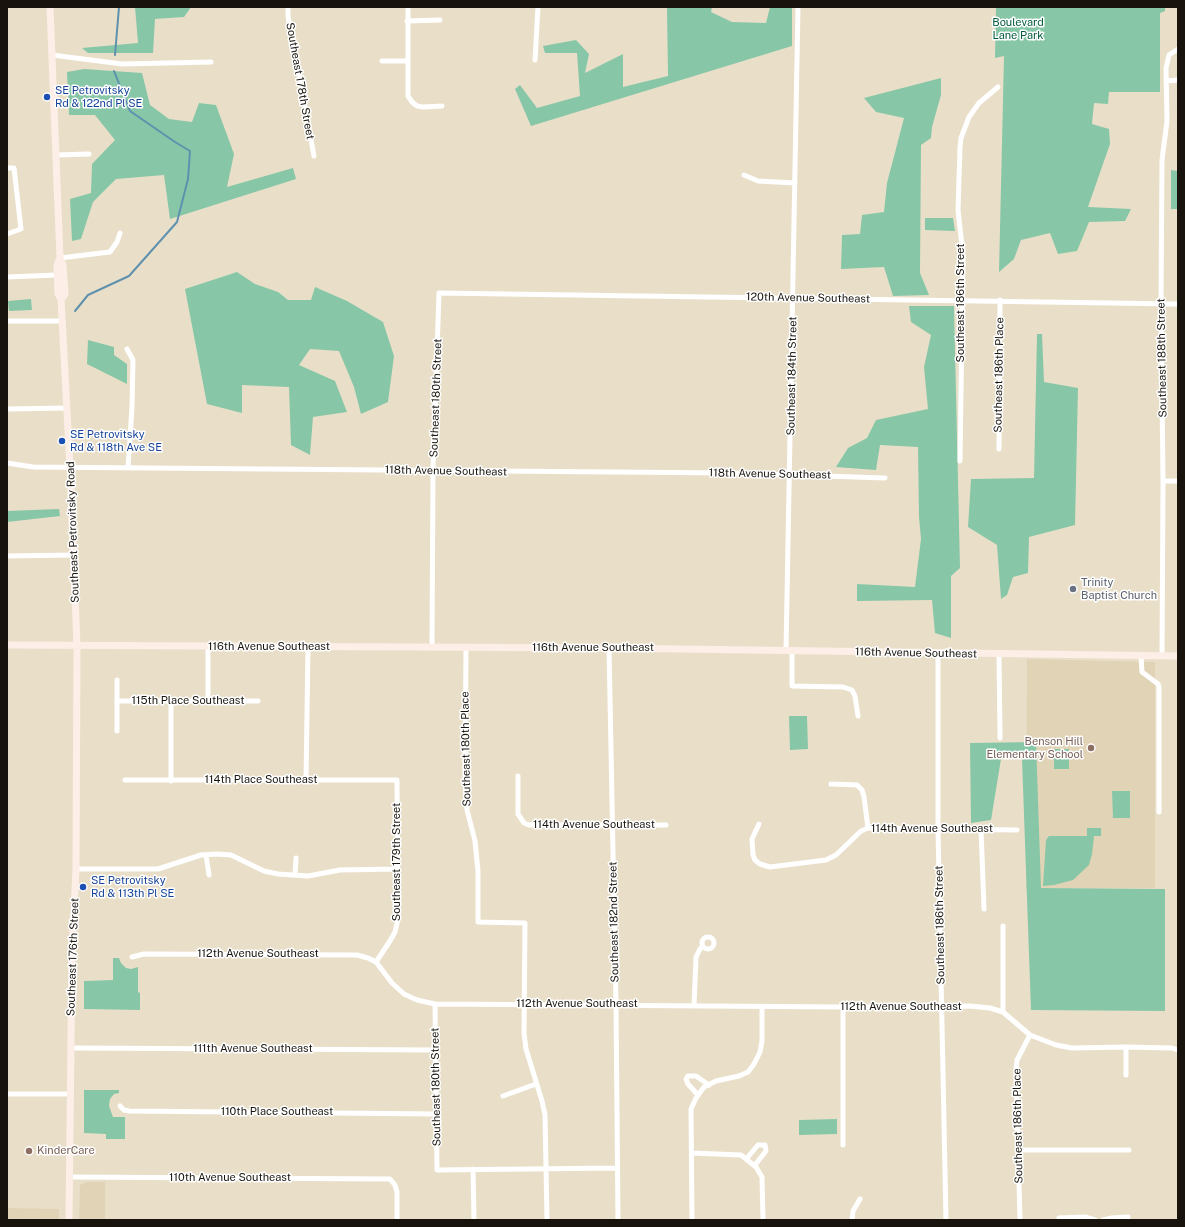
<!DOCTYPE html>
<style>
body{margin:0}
#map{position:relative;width:1185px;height:1227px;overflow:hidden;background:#e9dfc9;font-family:"Public Sans",sans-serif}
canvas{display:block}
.frame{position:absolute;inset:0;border:8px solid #18140d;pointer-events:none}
</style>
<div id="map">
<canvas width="1185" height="1227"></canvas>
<div class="frame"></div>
</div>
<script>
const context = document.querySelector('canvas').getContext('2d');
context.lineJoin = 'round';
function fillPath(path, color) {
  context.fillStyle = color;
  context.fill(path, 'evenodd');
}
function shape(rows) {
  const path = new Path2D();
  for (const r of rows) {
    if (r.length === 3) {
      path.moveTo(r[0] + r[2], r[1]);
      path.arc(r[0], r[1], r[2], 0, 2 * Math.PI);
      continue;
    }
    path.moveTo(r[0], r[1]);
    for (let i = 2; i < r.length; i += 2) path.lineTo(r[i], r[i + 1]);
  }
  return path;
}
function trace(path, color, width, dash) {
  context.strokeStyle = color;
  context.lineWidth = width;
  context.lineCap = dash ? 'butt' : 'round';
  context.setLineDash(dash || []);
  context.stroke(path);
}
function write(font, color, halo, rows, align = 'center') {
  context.font = font + ' "Public Sans",sans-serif';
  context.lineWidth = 3;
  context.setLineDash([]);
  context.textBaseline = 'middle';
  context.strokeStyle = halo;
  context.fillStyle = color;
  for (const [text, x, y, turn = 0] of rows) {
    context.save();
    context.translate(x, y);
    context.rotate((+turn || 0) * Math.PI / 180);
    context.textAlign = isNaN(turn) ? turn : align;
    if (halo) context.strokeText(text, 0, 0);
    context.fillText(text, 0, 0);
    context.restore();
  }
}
fillPath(shape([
 [1027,659,1155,662,1155,888,1026,888],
 [87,1182,105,1182,105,1220,79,1220,80,1185],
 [7,1208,59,1209,59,1220,7,1220]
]), '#e0d3b6');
fillPath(shape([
 [135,7,191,7,184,17,155,19,153,53,88,53,82,48,138,43],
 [667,7,712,7,711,12,732,22,766,23,770,7,792,7,792,46,531,126,515,89,520,85,537,108,580,96,577,53,545,53,543,46,576,40,589,54,585,73,623,54,623,87,668,76],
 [996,7,1165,7,1165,11,1160,13,1160,92,1109,92,1108,104,1094,103,1092,124,1109,129,1110,144,1088,207,1131,209,1125,221,1089,222,1077,251,1058,254,1050,233,1021,240,1014,259,999,272,1004,56,995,58],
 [84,69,142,73,150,105,169,119,192,122,199,103,216,105,234,154,227,187,293,168,296,179,170,219,164,175,116,179,93,202,81,239,72,241,70,199,91,193,92,164,115,140,95,115,69,115,67,72],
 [941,78,941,95,932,127,931,138,921,145,920,273,929,295,893,296,884,267,841,269,842,235,860,234,862,215,884,212,887,183,904,118,876,112,864,98],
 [1171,170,1178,171,1178,209,1171,209],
 [925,218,953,218,955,231,925,230],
 [237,272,255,284,278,292,288,300,311,300,315,287,347,301,383,322,394,356,388,402,361,414,354,387,339,351,310,349,299,365,335,381,347,412,313,417,310,455,291,445,289,387,242,385,242,413,207,404,185,289],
 [31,299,32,310,9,311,8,301],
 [909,306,954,306,960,568,951,576,951,638,935,633,932,600,857,601,857,584,915,587,921,539,919,517,918,447,880,445,876,470,836,467,848,448,867,438,876,420,928,409,924,367,931,335,911,322],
 [1037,334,1042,334,1044,382,1078,388,1075,525,1029,537,1028,573,1013,577,1007,595,1001,599,997,545,968,527,971,479,1034,478],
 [88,340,114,347,114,355,127,364,127,384,87,364],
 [59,509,60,516,7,522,7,511],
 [789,716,807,716,808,749,790,750],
 [1036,742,1041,888,1165,889,1165,1011,1031,1010,1022,759,1001,759,991,820,971,823,970,743],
 [1054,749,1069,749,1069,769,1054,769],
 [1112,791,1130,791,1130,818,1113,818],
 [1087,828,1101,828,1101,836,1094,836,1092,854,1089,865,1073,880,1054,885,1043,886,1046,840,1049,836,1087,836],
 [113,958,119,958,121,963,126,968,131,969,138,967,138,992,140,993,140,1010,84,1009,84,981,113,980],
 [84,1090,119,1090,119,1093,114,1094,110,1099,109,1106,113,1117,125,1117,125,1139,106,1139,106,1134,84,1133],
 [837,1119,837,1134,799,1135,799,1120]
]), '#87c7a7');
trace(shape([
 [115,55,119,7],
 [75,311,88,295,129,276,177,222,188,179,190,151,175,142,130,111,114,71]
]), '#5f91ae', 2);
trace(shape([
 [288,7,288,16,314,156],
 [408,7,408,96,412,102,417,106,423,107,442,106],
 [407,21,440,20],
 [52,55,122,64,211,62],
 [535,60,538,7],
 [382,61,407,61],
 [1166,81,1178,80],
 [56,155,89,154],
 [7,168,14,168,21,229,7,234],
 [744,175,758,181,795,183],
 [60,258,110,252,117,242,120,233],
 [7,277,57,275],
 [7,321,63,321],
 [127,349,133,360,132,407,128,468],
 [7,409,67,408],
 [999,449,1000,300],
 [960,461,963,255,958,210,960,148,961,138,969,117,979,103,998,87],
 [7,463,33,467,730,473,885,478],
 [1163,481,1178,481],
 [7,556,74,555],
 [432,647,433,470,439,293,1178,304],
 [466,648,465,779,467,810,475,841,478,871,478,922,525,923,524,1033,526,1049,542,1101,545,1115,547,1220],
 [609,648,616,1005,618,1220],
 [786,650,798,7],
 [792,650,792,686,843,687,852,690,855,696,858,716],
 [938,654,938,829,946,1220],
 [999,654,1000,738],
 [1141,656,1142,672,1158,684,1159,687,1159,812],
 [1162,656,1163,481,1161,303,1162,160,1167,121,1166,68,1169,55,1178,49],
 [117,701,258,701],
 [208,701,208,646],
 [117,731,117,680],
 [518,776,518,814,524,823,529,825,666,825],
 [125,780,397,780,398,919,395,932,390,941,376,962],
 [306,780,308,647],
 [171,781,171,701],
 [831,784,857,785,862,790,864,797,868,828],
 [759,824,752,839,753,855,755,860,760,864,770,867,826,860,836,855,861,831,868,828,1017,830],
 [981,829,984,909],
 [206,855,209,875],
 [76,869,158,869,201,855,217,854,231,855,264,871,278,874,308,876,340,870,397,869],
 [295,875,296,858],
 [1003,926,1003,1012],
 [708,943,6],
 [132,957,144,954,357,955,368,958,376,962,392,983,404,994,417,1000,435,1004,843,1007,970,1006,990,1008,1003,1012,1030,1035,1056,1045,1072,1048,1126,1047,1172,1048,1178,1050],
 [435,1004,437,1170,617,1168],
 [694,1005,696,957,700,949,703,946],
 [843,1007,843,1145],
 [1126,1047,1126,1075],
 [71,1048,435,1050],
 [7,1094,70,1094],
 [698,1095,688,1084,686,1079,688,1076,696,1076,709,1085],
 [503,1096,536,1084],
 [120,1106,124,1110,129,1111,436,1114],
 [1018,1150,1129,1150],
 [692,1153,741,1155,756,1167,762,1177,763,1220],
 [747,1158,758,1145,765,1145,766,1151,755,1165],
 [473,1169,474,1220],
 [69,1177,390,1179,395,1185,397,1192,397,1220],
 [1059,1218,1085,1217,1095,1220],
 [692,1220,691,1109,696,1098,704,1087,716,1081,739,1076,748,1072,754,1064,760,1052,762,1041,762,1007],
 [852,1220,853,1211,860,1199],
 [1020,1220,1016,1070,1017,1060,1030,1035],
 [1103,1220,1112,1218,1128,1217]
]), '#fff', 5);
trace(shape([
 [50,7,60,258,57,265,58,294,61,299,70,468,77,646,76,869,72,951,69,1220],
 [60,258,63,265,65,294,61,299],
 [7,645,609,648,1178,656]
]), '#fdeee8', 7);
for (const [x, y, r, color] of [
 [47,97,4,"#1a4fb4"],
 [62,441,4,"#1a4fb4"],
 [1073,589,4,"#6b7280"],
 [1091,748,4,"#8d6e63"],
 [83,887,4,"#1a4fb4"],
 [29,1151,4,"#8d6e63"]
]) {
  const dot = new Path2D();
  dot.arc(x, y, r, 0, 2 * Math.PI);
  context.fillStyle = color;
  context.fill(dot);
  trace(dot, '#fff', 1.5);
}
write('11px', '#015a3c', '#fff', [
 ["Boulevard",1018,23],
 ["Lane Park",1018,36]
]);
write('11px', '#18140d', '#fff', [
 ["Southeast 178th Street",300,81,80],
 ["120th Avenue Southeast",808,298,1],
 ["Southeast 186th Street",961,303,-90],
 ["Southeast 188th Street",1162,358,-91],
 ["Southeast 186th Place",999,375,-89],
 ["Southeast 184th Street",792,376,-89],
 ["Southeast 180th Street",436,398,-88],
 ["118th Avenue Southeast",446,471,1],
 ["118th Avenue Southeast",770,474,1],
 ["Southeast Petrovitsky Road",73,532,-92],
 ["116th Avenue Southeast",269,647],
 ["116th Avenue Southeast",593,648],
 ["116th Avenue Southeast",916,653,1],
 ["115th Place Southeast",188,701],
 ["Southeast 180th Place",466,749,-91],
 ["114th Place Southeast",261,780],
 ["114th Avenue Southeast",594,825],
 ["114th Avenue Southeast",932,829],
 ["Southeast 179th Street",397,862,-90],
 ["Southeast 182nd Street",614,922,-91],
 ["Southeast 186th Street",940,925,-91],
 ["112th Avenue Southeast",258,954],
 ["Southeast 176th Street",73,957,-88],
 ["112th Avenue Southeast",577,1004],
 ["112th Avenue Southeast",901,1007],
 ["111th Avenue Southeast",253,1049],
 ["Southeast 180th Street",436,1087,-91],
 ["110th Place Southeast",277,1112],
 ["Southeast 186th Place",1018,1126,-91],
 ["110th Avenue Southeast",230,1178]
]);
write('11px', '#164399', '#fff', [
 ["SE Petrovitsky",55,91],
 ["Rd & 122nd Pl SE",55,104],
 ["SE Petrovitsky",70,435],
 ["Rd & 118th Ave SE",70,448],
 ["SE Petrovitsky",91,881],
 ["Rd & 113th Pl SE",91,894]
], 'left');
write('11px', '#5b616d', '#fff', [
 ["Trinity",1081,583],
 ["Baptist Church",1081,596]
], 'left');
write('11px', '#785e54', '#fff', [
 ["Benson Hill",1083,742],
 ["Elementary School",1083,755],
 ["KinderCare",37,1151,"left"]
], 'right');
</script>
